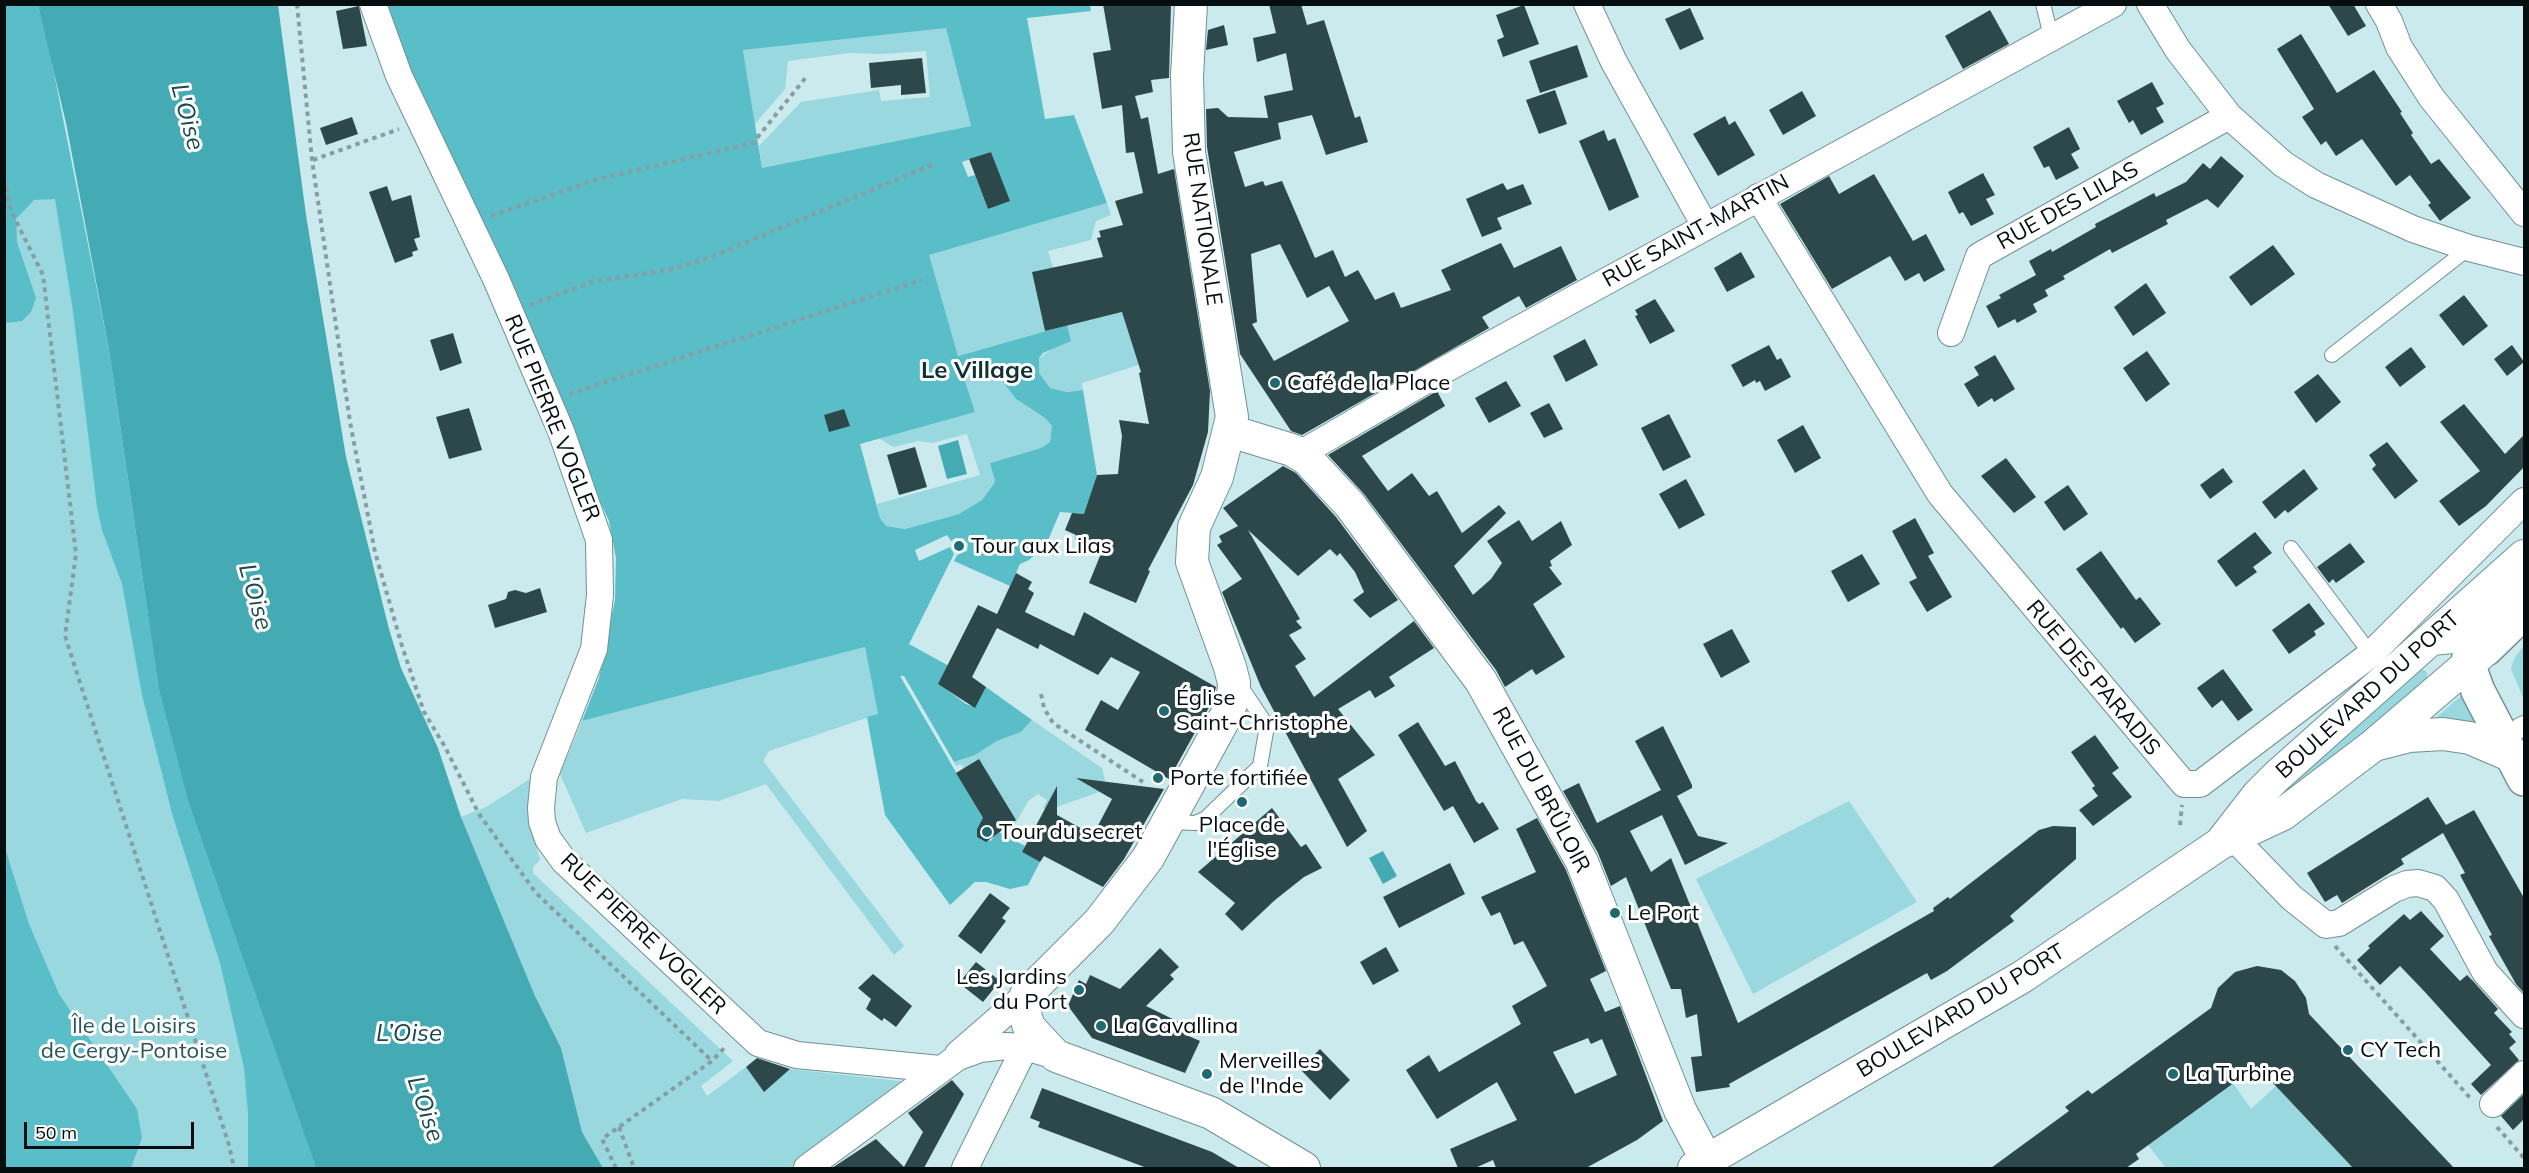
<!DOCTYPE html>
<meta charset="utf-8">
<style>
body{margin:0}
#map{position:relative;width:2529px;height:1173px;overflow:hidden;background:#caeaee;font-family:Mulish,sans-serif}
canvas{display:block}
.frame{position:absolute;inset:0;border:6px solid #040e0f;pointer-events:none}
.scale{position:absolute;left:24px;top:1122px;width:170px;height:27px;box-sizing:border-box;border:3px solid #040e0f;border-top:0;padding-left:8px;font-size:18px;line-height:21px;white-space:nowrap;color:#040e0f;-webkit-text-stroke:4px #fff;paint-order:stroke}
</style>
<div id="map">
<canvas width="2529" height="1173"></canvas>
<div class="frame"></div>
<div class="scale">50 m</div>
</div>
<script>
const context = document.querySelector('canvas').getContext('2d');
context.lineJoin = 'round';
function fillPath(path, color) {
  context.fillStyle = color;
  context.fill(path, 'evenodd');
}
function shape(rows) {
  const path = new Path2D();
  for (const r of rows) {
    path.moveTo(r[0], r[1]);
    for (let i = 2; i < r.length; i += 2) path.lineTo(r[i], r[i + 1]);
  }
  return path;
}
function trace(path, color, width, dash) {
  context.strokeStyle = color;
  context.lineWidth = width;
  context.lineCap = dash ? 'butt' : 'round';
  context.setLineDash(dash || []);
  context.stroke(path);
}
function write(font, color, halo, rows, align = 'center') {
  context.font = font + ' Mulish,sans-serif';
  context.lineWidth = 6;
  context.setLineDash([]);
  context.textBaseline = 'middle';
  context.strokeStyle = halo;
  context.fillStyle = color;
  for (const [text, x, y, turn = 0] of rows) {
    context.save();
    context.translate(x, y);
    context.rotate((+turn || 0) * Math.PI / 180);
    context.textAlign = isNaN(turn) ? turn : align;
    if (halo) context.strokeText(text, 0, 0);
    context.fillText(text, 0, 0);
    context.restore();
  }
}
fillPath(shape([
 [38,4,147,611,316,1168,5,1168,4,5],
 [946,27,971,126,762,168,759,146,801,102,879,90,881,101,930,97,926,51,881,54,849,53,788,61,785,89,755,124,743,50],
 [1107,203,1111,215,1096,221,1091,240,1048,251,1053,268,1032,272,1045,331,958,356,928,255],
 [1146,307,1145,328,1129,334,1139,365,1082,383,1083,390,1067,392,1050,388,1043,382,1039,373,1039,358,1055,347,1067,325],
 [979,369,991,371,1001,378,1016,399,1045,418,1052,426,1050,442,1041,448,990,463,995,482,982,500,959,514,905,529,886,526,880,518,877,504,980,475,967,434,932,443,918,441,893,447,879,438,974,412,962,372],
 [2524,645,2524,700,2511,669,2514,659],
 [865,647,878,714,769,751,763,761,904,946,894,955,766,784,719,801,682,799,586,833,560,774,582,721],
 [2420,667,2427,672,2428,682,2283,802,2274,789],
 [2463,694,2480,725,2430,723],
 [1032,720,1102,768,1105,781,1099,792,1048,810,1043,808,1047,800,1038,794,1029,800,1011,831,988,819,1008,807,979,760,964,768,961,764,956,766,954,762,975,755,997,741,1021,732],
 [530,779,533,797,531,826,540,860,533,867,533,873,733,1061,701,1086,707,1096,746,1067,764,1091,790,1069,900,1081,901,1083,827,1141,799,1157,800,1161,792,1168,603,1168,582,1132,561,1048,535,996,461,817,486,807],
 [1849,801,1917,902,1753,994,1696,879],
 [2233,1083,2251,1109,2276,1086,2353,1168,2166,1168,2148,1145]
]), '#99d8de');
fillPath(shape([
 [4,5,38,5,49,48,109,350,159,690,188,801,316,1168,248,1168,248,1113,244,1068,220,963,173,817,142,695,122,584,102,530,97,507,73,311,55,199,34,200,16,219,17,242,36,298,31,312,22,321,5,323],
 [385,5,1090,5,1091,11,1027,18,1045,119,1074,115,1107,203,929,255,958,356,1067,325,1071,341,1043,353,1039,358,1039,373,1050,388,1067,392,1083,390,1097,475,1085,514,1060,512,1046,545,1029,560,1020,564,1010,586,954,561,957,555,967,551,968,544,963,538,955,538,951,541,947,535,915,550,919,561,950,547,954,554,909,644,949,666,939,684,966,704,975,707,986,687,1032,720,1021,732,997,741,975,755,954,762,904,676,900,676,985,822,977,828,978,837,991,841,997,831,1025,846,1022,852,1040,862,1028,885,1010,889,986,882,975,882,950,905,885,815,867,717,878,714,865,647,582,721,599,678,615,600,616,558,609,521,582,462,484,225,414,85],
 [946,28,971,126,762,168,743,50],
 [991,152,1009,201,988,209,975,175,968,177,962,162],
 [979,369,991,371,1000,378,1016,399,1045,418,1052,426,1050,442,1041,448,990,463,995,482,982,500,959,514,905,529,886,526,880,518,860,444,975,412,962,372],
 [5,848,29,924,59,994,137,1109,142,1138,131,1168,5,1168]
]), '#5abec8');
fillPath(shape([
 [38,5,278,5,306,215,346,457,389,629,401,668,438,748,461,817,535,996,561,1048,582,1132,603,1168,316,1168,188,801,159,690,109,350,66,123],
 [958,440,967,474,947,479,938,446],
 [1383,851,1397,876,1383,884,1369,858]
]), '#44abb4');
fillPath(shape([
 [1103,4,1171,4,1169,78,1151,80,1153,92,1135,96,1141,119,1148,117,1158,174,1174,169,1210,391,1208,432,1193,485,1148,570,1150,571,1136,603,1089,583,1104,546,1075,540,1076,535,1065,530,1072,513,1084,514,1097,475,1118,474,1122,436,1119,420,1149,424,1139,373,1141,372,1122,312,1045,331,1032,272,1103,257,1097,238,1101,237,1099,231,1123,225,1115,201,1143,193,1134,152,1126,153,1122,105,1102,109,1093,53,1111,50],
 [1269,4,1301,4,1307,25,1324,20,1355,118,1360,116,1368,142,1326,155,1312,115,1278,123,1281,139,1234,152,1245,187,1263,181,1265,186,1282,181,1315,258,1333,250,1345,277,1358,270,1375,300,1394,292,1401,308,1451,290,1441,270,1501,243,1514,268,1561,246,1577,280,1526,308,1519,296,1482,317,1489,328,1302,435,1291,431,1240,354,1207,147,1206,109,1218,108,1228,117,1268,118,1264,96,1293,90,1286,53,1257,62,1253,38,1276,33],
 [1280,244,1307,298,1329,286,1349,321,1274,361,1252,324,1257,322,1251,254],
 [2328,4,2353,4,2366,26,2348,36],
 [1524,5,1539,44,1503,57,1497,40,1504,37,1496,15],
 [359,6,367,46,343,49,336,11],
 [1690,8,1704,39,1680,50,1665,19],
 [1990,10,2009,44,1963,69,1945,36],
 [1224,25,1228,45,1206,50,1208,30],
 [2301,34,2337,93,2374,70,2402,112,2400,113,2413,133,2411,135,2431,164,2439,159,2471,198,2440,221,2428,205,2431,203,2410,175,2396,186,2362,139,2336,156,2326,141,2321,145,2302,117,2314,109,2277,49],
 [1577,45,1588,77,1540,93,1529,61],
 [922,58,926,93,901,95,901,85,871,88,869,63],
 [2152,82,2164,104,2156,108,2164,122,2141,135,2133,120,2129,123,2117,101],
 [1555,90,1567,124,1539,134,1526,100],
 [1802,91,1816,116,1783,135,1769,110],
 [1725,116,1729,125,1735,121,1755,155,1718,176,1693,134],
 [352,117,358,134,326,145,320,128],
 [2069,127,2080,149,2071,154,2079,168,2056,180,2049,166,2044,168,2033,147],
 [1604,130,1608,141,1615,138,1639,197,1609,211,1579,141],
 [991,152,1010,201,988,209,969,159],
 [2221,156,2244,176,2218,208,2207,199,2166,220,2168,224,2112,253,2110,249,2063,276,2065,279,2045,290,2048,296,2033,304,2037,312,2017,323,2015,319,1998,328,1986,306,2001,298,1999,295,2036,275,2029,261,2051,249,2052,252,2096,227,2095,224,2154,193,2156,197,2186,182,2203,163,2210,169],
 [1983,173,1995,195,1986,199,1994,214,1971,226,1963,212,1959,214,1948,192],
 [1874,174,1913,241,1926,234,1945,270,1924,282,1919,273,1905,281,1890,256,1832,289,1780,204,1829,176,1839,194],
 [1503,183,1507,190,1523,184,1532,204,1497,218,1502,229,1482,237,1466,199],
 [387,186,392,201,411,195,420,237,414,239,418,250,412,252,413,256,395,263,369,192],
 [2273,245,2295,274,2251,306,2229,277],
 [1741,252,1755,277,1727,292,1714,268],
 [2146,283,2166,313,2133,336,2114,307],
 [2464,295,2488,326,2463,346,2439,315],
 [1655,299,1675,331,1650,344,1635,316,1638,315,1635,310],
 [453,333,462,363,440,371,430,340],
 [1585,339,1598,365,1566,382,1553,356],
 [1769,345,1777,360,1781,358,1791,377,1765,391,1760,381,1756,383,1755,380,1743,387,1731,365],
 [2512,345,2524,362,2507,376,2494,359],
 [2411,347,2426,367,2400,387,2385,367],
 [2147,351,2170,384,2146,402,2123,368],
 [1995,355,2015,389,1994,402,1992,398,1978,407,1964,384,1979,375,1974,367],
 [2318,374,2341,402,2316,423,2294,392],
 [1506,381,1521,406,1489,423,1475,398],
 [1437,391,1445,406,1362,456,1388,491,1412,473,1429,496,1437,491,1462,533,1499,505,1506,513,1454,566,1473,595,1491,579,1502,563,1487,541,1519,520,1532,541,1561,521,1572,545,1550,561,1552,566,1549,567,1562,584,1533,604,1565,657,1536,675,1532,669,1505,687,1496,670,1364,494,1328,455],
 [1549,403,1563,429,1544,438,1530,413],
 [2464,404,2505,454,2524,435,2524,467,2486,506,2459,526,2439,501,2480,471,2440,422],
 [469,408,482,450,449,459,436,417],
 [844,409,850,426,829,432,824,415],
 [1669,414,1691,457,1663,471,1641,428],
 [1803,425,1821,458,1795,473,1777,440],
 [2387,442,2418,481,2395,499,2372,469,2376,465,2369,455],
 [915,447,927,487,899,495,887,455],
 [2006,458,2036,497,2014,513,1981,476],
 [1283,466,1296,473,1336,517,1398,600,1370,618,1353,600,1364,592,1355,572,1340,553,1337,556,1330,549,1298,576,1248,530,1300,619,1296,621,1302,628,1289,635,1306,659,1295,666,1314,697,1414,621,1434,648,1389,677,1395,686,1375,698,1370,690,1338,709,1375,755,1338,779,1367,831,1347,847,1261,687,1222,592,1242,579,1217,545,1222,542,1219,536,1238,526,1223,508],
 [2223,468,2233,482,2210,499,2200,485],
 [2304,469,2318,489,2288,513,2285,510,2275,519,2262,502],
 [1686,479,1705,515,1679,529,1659,494],
 [2068,485,2088,514,2064,531,2044,502],
 [1915,518,1934,553,1928,556,1952,597,1927,612,1909,582,1917,578,1892,531],
 [2255,532,2272,553,2253,567,2257,572,2236,587,2217,561],
 [2350,543,2365,562,2336,583,2333,579,2329,583,2317,567],
 [2101,551,2136,600,2140,597,2161,624,2135,643,2123,627,2121,629,2076,569],
 [1862,554,1880,584,1848,602,1831,571],
 [1016,573,1032,582,1028,589,1034,593,1025,612,1074,636,1084,612,1216,687,1212,702,1169,779,1085,730,1101,700,1118,710,1140,672,1111,657,1098,675,1040,644,1038,649,997,628,972,677,986,687,975,708,938,684,978,605,997,614],
 [540,588,547,612,495,628,488,605,506,599,508,592,515,590,526,593],
 [2309,603,2325,624,2314,631,2316,635,2289,654,2272,630],
 [1732,629,1750,662,1721,678,1703,644],
 [2223,669,2253,710,2238,721,2222,700,2212,708,2197,688],
 [1418,722,1445,766,1455,761,1476,801,1479,804,1483,802,1499,829,1474,843,1453,806,1444,811,1398,735],
 [1663,726,1692,785,1692,788,1677,796,1698,836,1728,843,1685,865,1662,815,1630,831,1651,872,1671,858,1738,1023,1934,911,1933,908,1948,897,1950,899,2039,830,2053,826,2076,827,2076,859,2010,916,2014,921,1947,971,1931,980,1927,973,1729,1084,1730,1087,1696,1092,1691,1057,1702,1056,1697,1014,1686,1018,1681,989,1671,989,1626,877,1611,886,1598,853,1563,791,1579,783,1597,823,1661,790,1635,741],
 [2095,735,2119,768,2112,773,2132,797,2093,826,2079,810,2098,796,2092,788,2095,786,2071,752],
 [979,759,1016,820,986,842,977,837,977,829,983,818,956,773],
 [1076,778,1164,789,1124,859,1103,887,1044,856,1040,862,1022,852,1057,786,1057,815,1093,835,1112,799],
 [2428,797,2446,825,2474,810,2524,898,2524,993,2516,984,2489,936,2492,935,2460,875,2465,873,2443,833,2401,859,2404,864,2342,903,2337,895,2325,902,2307,873],
 [1272,808,1301,847,1306,844,1322,868,1304,877,1275,900,1242,931,1225,914,1235,903,1198,872],
 [1537,818,1566,870,1606,971,1590,979,1605,1012,1620,1006,1663,1121,1637,1140,1586,1168,1496,1168,1493,1160,1475,1168,1458,1168,1450,1149,1517,1120,1497,1082,1437,1119,1406,1070,1429,1055,1439,1072,1521,1024,1512,1006,1547,986,1523,941,1514,945,1500,912,1491,916,1481,897,1536,872,1516,829],
 [1588,1038,1591,1044,1602,1039,1617,1075,1575,1094,1553,1052],
 [1450,863,1465,894,1399,928,1383,897],
 [990,893,1010,908,1002,918,1006,921,981,954,958,936],
 [2421,911,2444,936,2430,949,2460,981,2467,975,2473,981,2498,1009,2494,1013,2512,1032,2509,1034,2516,1042,2509,1048,2519,1060,2481,1095,2471,1084,2491,1065,2424,991,2400,966,2380,985,2357,960,2370,948,2368,946,2404,914,2410,920],
 [1386,947,1399,971,1373,985,1360,962],
 [1160,948,1179,967,1170,975,1174,979,1146,1006,1187,1026,1184,1034,1200,1041,1185,1073,1092,1038,1068,1006,1079,980,1086,984,1090,975,1120,989],
 [976,962,1000,981,983,1002,959,983],
 [2257,966,2281,970,2295,981,2306,998,2309,1014,2454,1168,2353,1168,2257,1066,2136,1154,2139,1159,2126,1168,1991,1168,2069,1111,2065,1107,2088,1090,2092,1094,2211,1008,2218,988,2235,972],
 [873,974,912,1006,896,1027,884,1018,882,1021,866,1009,871,999,858,988],
 [1320,1049,1350,1080,1330,1100,1300,1069],
 [757,1058,790,1069,764,1092,746,1067],
 [952,1080,964,1094,924,1168,832,1168,876,1139,904,1167,923,1132,908,1113],
 [1042,1088,1212,1152,1239,1168,1147,1168,1038,1127,1040,1122,1030,1118],
 [2524,1094,2524,1119,2513,1130,2501,1116]
]), '#2c484b');
const service = shape([
 [2043,4,2051,36],
 [2332,355,2469,248],
 [2291,548,2371,654],
 [1170,822,1195,823,1205,819,1260,766,1267,726,1239,684]
]);
const pedestrian = shape([
 [2520,728,2524,726]
]);
const minor = shape([
 [373,4,399,76,496,279,561,431,599,540,600,595,594,649,544,777,541,808,542,822,548,839,564,861,758,1043,797,1055,940,1069],
 [1587,4,1614,62,1705,226],
 [2150,4,2178,50,2229,116,2283,164,2316,185,2413,229,2469,248,2524,262],
 [2379,4,2389,21,2399,47,2431,97,2524,213],
 [1758,197,1940,494,2184,784,2200,784,2371,654,2524,501],
 [1951,333,1979,256,2229,116],
 [1300,454,1435,375,2113,4],
 [2229,833,2292,898,2326,925,2339,923,2394,889,2407,884,2418,883,2435,888,2446,900,2485,972,2524,1015],
 [958,1054,1026,995],
 [2493,1104,2524,1074],
 [807,1168,958,1057,980,1049,1006,1046,1025,1047,1056,1056],
 [965,1168,1025,1047]
]);
const tertiary = shape([
 [1191,4,1187,76,1189,152,1232,417,1217,477,1194,527,1192,562,1230,667,1234,683,1233,698,1228,712,1148,858,1099,922,1026,995,1024,1011,1029,1027,1056,1056,1211,1113,1304,1168],
 [1230,431,1292,450,1307,459,1350,505,1481,681,1582,862,1680,1110,1707,1161],
 [2378,744,2409,736,2443,734,2470,738,2512,756],
 [2223,840,2258,795,2277,776,2524,556],
 [1694,1168,2022,977,2221,843,2283,814,2374,745,2485,650,2472,640,2461,636,2432,639]
]);
const primary = shape([
 [2524,577,2477,631,2469,655,2471,672,2478,691,2524,779],
 [2486,649,2524,612]
]);
trace(service, '#729093', 16);
trace(pedestrian, '#729093', 22);
trace(minor, '#729093', 28);
trace(tertiary, '#729093', 34);
trace(primary, '#729093', 36);
trace(shape([
 [297,4,312,160,350,422,375,552,402,646,424,712,445,747,479,814,536,893,712,1061],
 [313,160,399,129],
 [4,179,11,211,43,275,76,554,65,636,229,1145,234,1168],
 [491,216,598,179,753,143,807,76],
 [530,305,595,281,669,270,711,257,934,164],
 [569,394,922,280],
 [1041,694,1044,708,1053,723,1143,782],
 [2180,825,2182,805],
 [2335,946,2471,1099],
 [619,1127,634,1168],
 [2497,1127,2524,1158],
 [4,1162,5,1168],
 [616,1168,602,1139,712,1061,726,1046]
]), '#869ea1', 4, [4.5, 4.5]);
trace(service, '#fff', 14);
trace(pedestrian, '#fff', 20);
trace(minor, '#fff', 26);
trace(tertiary, '#fff', 32);
trace(primary, '#fff', 33);
for (const [x, y, r, color] of [
 [1275,383,6,"#1e6a70"],
 [959,546,6,"#1e6a70"],
 [1164,711,6,"#1e6a70"],
 [1158,778,6,"#1e6a70"],
 [1242,802,6,"#1e6a70"],
 [987,832,6,"#1e6a70"],
 [1615,913,6,"#1e6a70"],
 [1079,990,6,"#1e6a70"],
 [1101,1026,6,"#1e6a70"],
 [2348,1050,6,"#1e6a70"],
 [1207,1074,6,"#1e6a70"],
 [2173,1074,6,"#1e6a70"]
]) {
  const dot = new Path2D();
  dot.arc(x, y, r, 0, 2 * Math.PI);
  context.fillStyle = color;
  context.fill(dot);
  trace(dot, '#fff', 2);
}
write('22px', '#040e0f', '#fff', [
 ["RUE DES LILAS",2068,206,-29],
 ["RUE NATIONALE",1202,219,82],
 ["RUE SAINT-MARTIN",1696,231,-29],
 ["RUE PIERRE VOGLER",552,418,68],
 ["RUE DES PARADIS",2093,678,50],
 ["BOULEVARD DU PORT",2368,695,-42],
 ["RUE DU BRÛLOIR",1541,790,62],
 ["RUE PIERRE VOGLER",643,934,44],
 ["BOULEVARD DU PORT",1961,1011,-31]
]);
write('22px', '#040e0f', '#fff', [
 ["Café de la Place",1287,383],
 ["Tour aux Lilas",971,546],
 ["Église",1176,698],
 ["Saint-Christophe",1176,723],
 ["Porte fortifiée",1170,778],
 ["Place de",1242,825,"center"],
 ["l'Église",1242,850,"center"],
 ["Tour du secret",999,832],
 ["Le Port",1627,913],
 ["Les Jardins",1067,977,"right"],
 ["du Port",1067,1002,"right"],
 ["La Cavallina",1113,1026],
 ["CY Tech",2360,1050],
 ["Merveilles",1219,1061],
 ["de l'Inde",1219,1086],
 ["La Turbine",2185,1074]
], 'left');
write('22px', '#28555a', '#fff', [
 ["Île de Loisirs",134,1026],
 ["de Cergy-Pontoise",134,1051]
]);
write('italic 24px', '#1a484c', '#fff', [
 ["L'Oise",187,117,75],
 ["L'Oise",255,597,74],
 ["L’Oise",409,1034],
 ["L'Oise",425,1109,71]
]);
write('bold 24px', '#0f3235', '#fff', [
 ["Le Village",977,371]
]);
</script>
